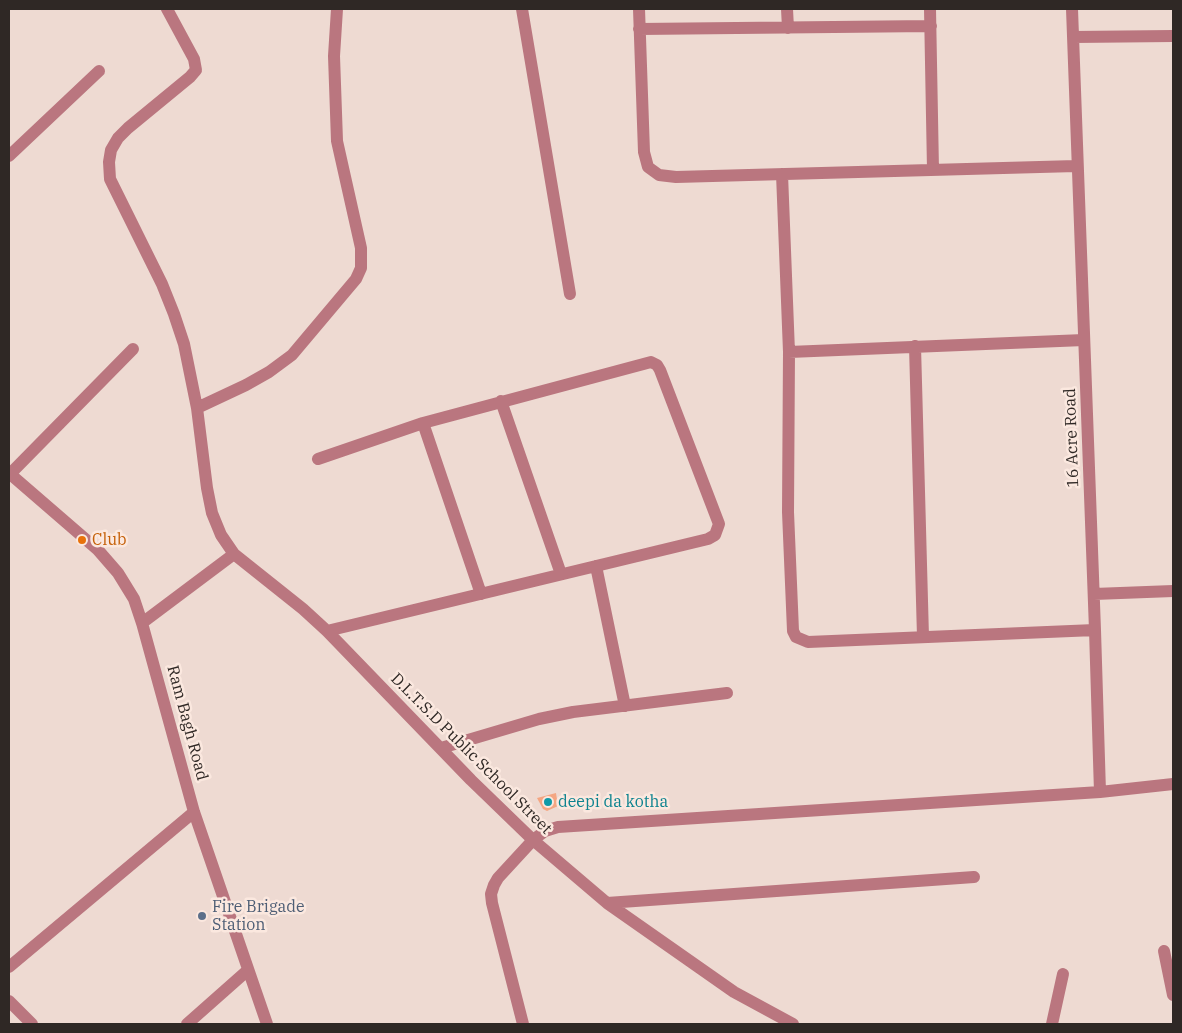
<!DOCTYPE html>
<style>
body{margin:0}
#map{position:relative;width:1182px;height:1033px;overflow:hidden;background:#eedad2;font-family:"IBM Plex Serif",serif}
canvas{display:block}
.frame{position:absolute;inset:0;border:10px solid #2f2825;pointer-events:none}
</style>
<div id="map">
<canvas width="1182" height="1033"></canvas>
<div class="frame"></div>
</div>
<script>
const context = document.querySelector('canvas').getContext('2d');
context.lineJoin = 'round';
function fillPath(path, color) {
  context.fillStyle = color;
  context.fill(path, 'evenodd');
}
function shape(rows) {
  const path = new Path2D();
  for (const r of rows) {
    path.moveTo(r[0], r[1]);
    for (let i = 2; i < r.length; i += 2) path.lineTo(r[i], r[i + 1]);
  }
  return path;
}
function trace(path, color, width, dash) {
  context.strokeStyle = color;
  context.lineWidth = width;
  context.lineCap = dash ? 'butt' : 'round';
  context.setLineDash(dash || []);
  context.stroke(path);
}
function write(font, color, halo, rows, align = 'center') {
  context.font = font + ' "IBM Plex Serif",serif';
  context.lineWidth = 5;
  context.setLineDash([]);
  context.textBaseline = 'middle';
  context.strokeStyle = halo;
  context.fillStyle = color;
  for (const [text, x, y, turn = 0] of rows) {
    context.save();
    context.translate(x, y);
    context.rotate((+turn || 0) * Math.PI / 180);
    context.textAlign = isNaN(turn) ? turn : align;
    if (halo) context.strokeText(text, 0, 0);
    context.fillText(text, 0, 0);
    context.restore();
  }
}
fillPath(shape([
 [556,793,558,806,547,811,543,809,537,798]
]), '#f4a682');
trace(shape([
 [167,9,194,59,196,70,190,77,128,128,118,138,111,150,109,162,110,179,162,284,174,314,184,344,197,408],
 [522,9,570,294],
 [639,9,644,152,648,167,659,175,676,177,1076,166],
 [787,9,788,28],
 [930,9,933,170],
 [1072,9,1095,630,1100,792,1173,784],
 [639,29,931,26],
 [1073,37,1173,36],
 [9,156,99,71],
 [782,174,789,352,788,512,793,631,796,637,808,642,1095,630],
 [915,346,923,637],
 [789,352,1084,340],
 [501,401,561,574],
 [423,423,481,594],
 [318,459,423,423,651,362,657,365,660,370,719,524,715,535,708,539,327,631],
 [9,473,98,550,118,573,134,599,142,623,194,812,267,1024],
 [10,474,133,349],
 [234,554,221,535,212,513,207,488,197,408,246,385,269,372,292,355,356,279,361,268,361,248,337,141,334,56,337,9],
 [596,566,625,706],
 [1094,594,1173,591],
 [142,623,234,554,303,609,327,631,471,780,533,840,607,903,734,992,793,1024],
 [441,748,539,719,573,712,727,693],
 [607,903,974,877],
 [1164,951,1173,995],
 [9,967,194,812],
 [9,1001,32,1024],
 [187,1024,248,970],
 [523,1024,492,903,491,894,494,885,498,878,533,840,545,831,558,827,1100,792],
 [1052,1024,1063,974]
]), '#ba767f', 12);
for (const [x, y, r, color] of [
 [82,540,5,"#e8710a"],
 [548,802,5,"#0f9aa8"],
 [202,916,5,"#5c6f8a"]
]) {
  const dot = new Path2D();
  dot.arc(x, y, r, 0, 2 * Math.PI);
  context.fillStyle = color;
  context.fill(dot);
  trace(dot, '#fbe8df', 2);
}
write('16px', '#2f2825', '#fbe8df', [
 ["16 Acre Road",1072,438,-92],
 ["Ram Bagh Road",187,723,75],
 ["D.L.T.S.D Public School Street",471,754,45]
]);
write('16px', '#c56008', '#fbe8df', [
 ["Club",92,540]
], 'left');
write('16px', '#0d838f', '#fbe8df', [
 ["deepi da kotha",558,802]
], 'left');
write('16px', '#4e5e75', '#fbe8df', [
 ["Fire Brigade",212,907],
 ["Station",212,925]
], 'left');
</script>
